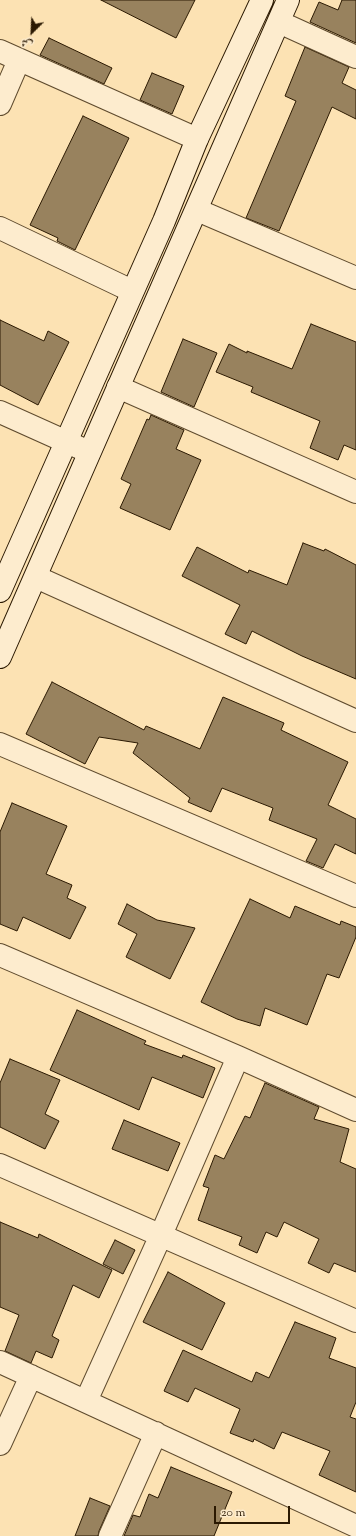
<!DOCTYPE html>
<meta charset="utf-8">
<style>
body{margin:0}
#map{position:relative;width:356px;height:1536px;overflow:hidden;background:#fce2b3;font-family:"Sorts Mill Goudy",Amiri,serif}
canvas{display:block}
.north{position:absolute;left:12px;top:12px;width:40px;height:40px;-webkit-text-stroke:3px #fdecce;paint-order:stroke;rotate:204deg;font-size:11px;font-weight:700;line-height:16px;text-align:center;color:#2b1902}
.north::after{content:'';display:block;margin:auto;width:14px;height:18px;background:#2b1902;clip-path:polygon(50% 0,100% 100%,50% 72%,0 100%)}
.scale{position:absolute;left:214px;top:1506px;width:76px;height:18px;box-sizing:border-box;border:2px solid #2b1902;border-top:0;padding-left:5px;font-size:12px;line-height:14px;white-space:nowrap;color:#2b1902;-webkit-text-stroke:3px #fdecce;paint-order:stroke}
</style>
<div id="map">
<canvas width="356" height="1536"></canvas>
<div class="north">ش</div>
<div class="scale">20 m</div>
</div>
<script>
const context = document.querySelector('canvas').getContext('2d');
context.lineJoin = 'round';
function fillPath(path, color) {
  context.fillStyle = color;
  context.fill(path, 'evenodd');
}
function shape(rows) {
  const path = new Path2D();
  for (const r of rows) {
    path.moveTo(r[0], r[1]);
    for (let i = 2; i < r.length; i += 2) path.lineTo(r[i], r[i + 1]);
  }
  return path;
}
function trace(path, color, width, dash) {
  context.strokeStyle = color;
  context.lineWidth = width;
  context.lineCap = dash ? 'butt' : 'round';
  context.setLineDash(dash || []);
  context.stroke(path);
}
const building = shape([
 [101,0,195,0,176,38,101,0],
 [342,0,356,0,356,43,310,22,319,2,338,10,342,0],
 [49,38,112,68,104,84,40,55,49,38],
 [305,47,349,67,342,83,356,90,356,119,332,107,279,231,246,218,296,101,285,96,305,47],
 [152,73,184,86,172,114,140,100,152,73],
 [83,116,129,138,75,250,57,241,58,238,30,225,83,116],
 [0,320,44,341,48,331,69,342,38,405,0,385,0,320],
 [311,324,356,342,356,450,344,445,338,460,310,448,320,421,251,392,253,387,216,372,229,344,247,353,247,351,292,369,311,324],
 [183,339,217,353,194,407,161,392,183,339],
 [151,415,184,430,176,449,201,460,170,530,120,508,131,484,121,479,147,419,149,420,151,415],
 [303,543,324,551,325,549,356,565,356,679,302,656,252,631,246,644,225,634,240,605,182,576,197,547,248,573,249,570,287,585,303,543],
 [52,682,144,730,146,726,200,749,223,697,284,723,281,730,348,762,328,805,356,819,356,854,335,844,323,868,306,861,317,839,269,820,273,808,222,788,211,812,188,802,190,798,133,753,138,743,99,737,85,764,26,734,52,682],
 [12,803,67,826,46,874,72,885,67,898,86,907,70,939,23,917,17,931,0,924,0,832,12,803],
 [250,899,290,918,295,906,340,925,341,921,356,927,356,937,339,978,327,974,307,1025,265,1008,260,1026,237,1019,201,1002,250,899],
 [127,904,157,920,195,928,170,979,126,957,137,934,118,924,127,904],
 [77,1010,146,1041,144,1044,182,1058,183,1055,215,1068,203,1098,152,1077,139,1110,50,1070,77,1010],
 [10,1059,60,1080,45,1114,59,1121,45,1149,0,1127,0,1083,10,1059],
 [265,1083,319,1107,314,1119,349,1129,340,1162,356,1169,356,1272,334,1263,329,1273,308,1263,319,1239,284,1222,277,1237,266,1232,257,1253,239,1245,242,1237,198,1220,209,1188,203,1186,215,1155,224,1159,245,1116,250,1118,265,1083],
 [124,1120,180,1143,168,1171,112,1149,124,1120],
 [0,1222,38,1238,39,1234,112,1270,99,1298,73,1285,52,1336,59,1340,52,1358,36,1351,31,1363,5,1351,19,1315,0,1307,0,1222],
 [115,1240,135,1250,123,1274,103,1264,115,1240],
 [168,1272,225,1303,202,1350,143,1322,168,1272],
 [295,1322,336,1338,329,1358,356,1368,356,1402,350,1417,356,1419,356,1492,319,1475,330,1451,282,1432,274,1449,254,1439,253,1442,230,1433,240,1409,195,1388,188,1402,164,1391,183,1350,252,1382,256,1372,269,1378,295,1322],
 [171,1467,232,1492,214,1536,124,1536,133,1515,140,1517,149,1494,158,1498,171,1467],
 [90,1498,110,1506,99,1531,98,1536,75,1536,90,1498]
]);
fillPath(building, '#98825e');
trace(building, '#2b1902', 1);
const street = shape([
 [279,22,356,57],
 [0,51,197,139],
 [0,104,19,60],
 [197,210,356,278],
 [0,228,132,291],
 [118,387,356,492],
 [0,412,89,452],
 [36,577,356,721],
 [0,744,356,896],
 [0,955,238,1057,356,1110],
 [0,1165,356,1321],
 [0,1362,356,1526],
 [86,1401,161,1235,238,1057],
 [0,1444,31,1376],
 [110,1536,156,1433]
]);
const secondary = shape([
 [0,591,164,221,197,139,262,0],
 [0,657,288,0]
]);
trace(street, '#5f4b2e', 24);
trace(secondary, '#2b1902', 24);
trace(street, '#fdecce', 22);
trace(secondary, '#fdecce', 22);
</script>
